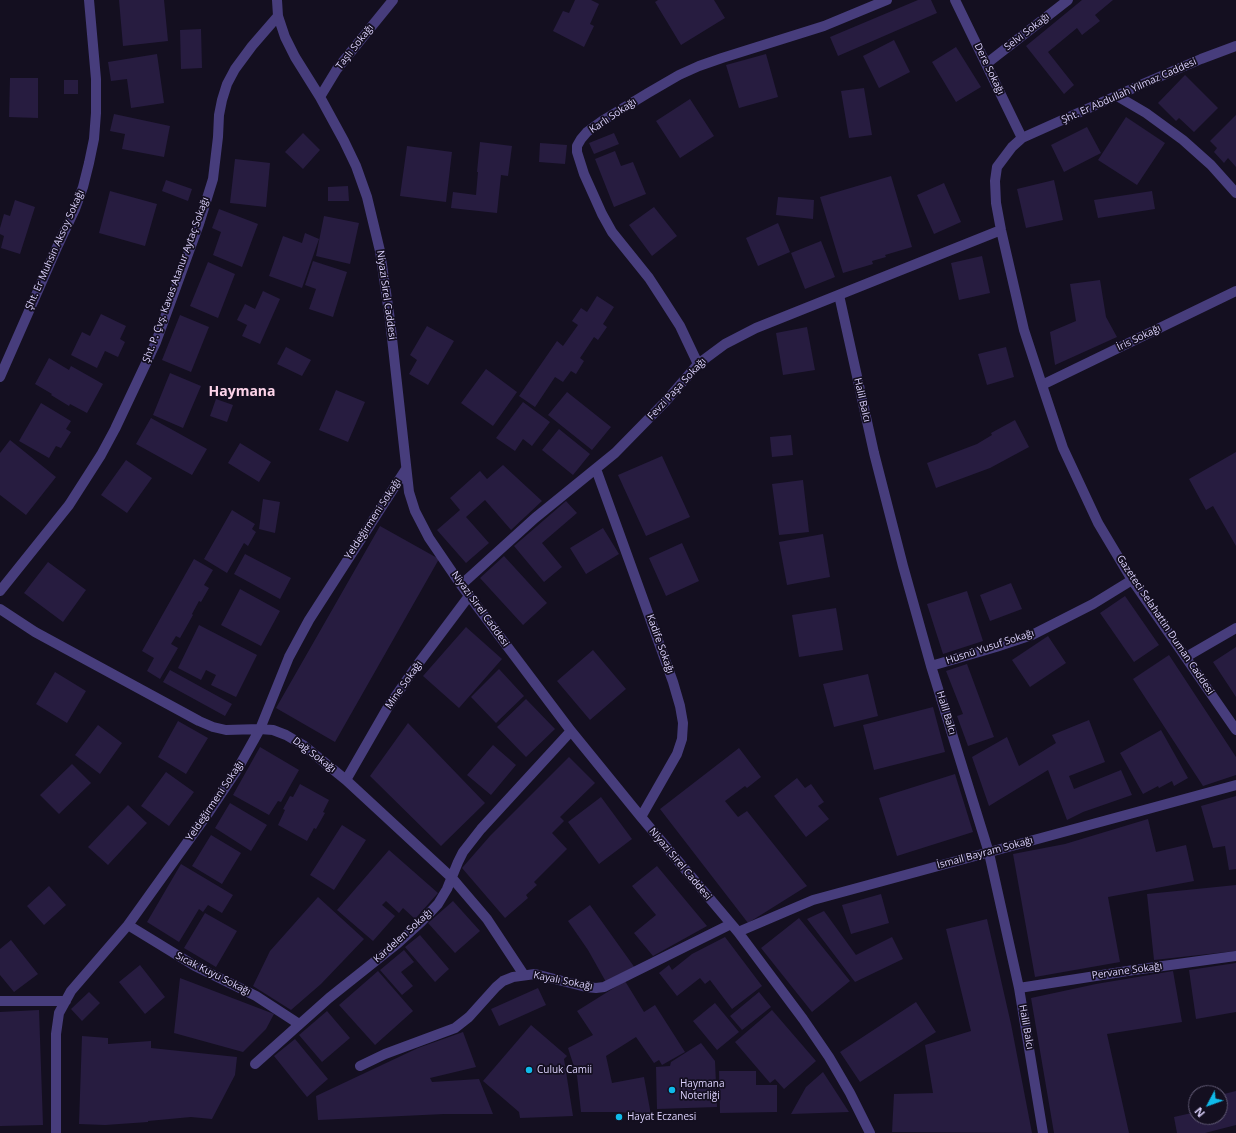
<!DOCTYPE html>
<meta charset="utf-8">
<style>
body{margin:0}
#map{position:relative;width:1236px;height:1133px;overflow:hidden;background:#140f20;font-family:"Open Sans",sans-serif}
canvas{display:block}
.north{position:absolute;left:1188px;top:1085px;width:40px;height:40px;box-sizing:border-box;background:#140f20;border:1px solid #645d78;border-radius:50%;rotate:229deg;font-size:11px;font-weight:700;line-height:16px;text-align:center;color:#dbd1fc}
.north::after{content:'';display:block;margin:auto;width:14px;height:18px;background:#0fbaea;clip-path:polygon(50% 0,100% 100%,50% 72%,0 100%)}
</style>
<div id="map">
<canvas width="1236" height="1133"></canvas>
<div class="north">N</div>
</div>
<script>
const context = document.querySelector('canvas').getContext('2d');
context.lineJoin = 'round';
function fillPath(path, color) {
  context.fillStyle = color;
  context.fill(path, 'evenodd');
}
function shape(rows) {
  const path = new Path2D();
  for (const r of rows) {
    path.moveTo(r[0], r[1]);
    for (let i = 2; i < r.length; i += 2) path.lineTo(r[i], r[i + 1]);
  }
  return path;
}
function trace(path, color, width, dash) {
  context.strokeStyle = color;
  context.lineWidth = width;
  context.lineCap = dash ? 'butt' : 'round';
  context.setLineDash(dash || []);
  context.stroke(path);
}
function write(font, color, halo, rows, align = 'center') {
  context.font = font + ' "Open Sans",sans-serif';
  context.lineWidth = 3.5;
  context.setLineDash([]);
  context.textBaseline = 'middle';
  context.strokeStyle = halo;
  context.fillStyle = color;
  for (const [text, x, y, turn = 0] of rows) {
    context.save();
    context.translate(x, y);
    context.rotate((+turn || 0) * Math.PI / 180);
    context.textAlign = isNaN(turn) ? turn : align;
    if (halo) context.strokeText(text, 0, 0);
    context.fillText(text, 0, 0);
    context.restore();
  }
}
fillPath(shape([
 [119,0,164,0,168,41,123,46],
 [575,0,591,0,599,4,590,24,594,26,584,47,553,31,563,11,569,13],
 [658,0,714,0,725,18,681,45,655,2],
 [918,0,931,0,937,13,838,56,830,37],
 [1082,0,1113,0,1095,15,1100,21,1082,35,1077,28,1048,52,1074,85,1064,94,1026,46],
 [201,29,202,68,181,69,180,30],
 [894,40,910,72,879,88,863,56],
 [956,47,981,87,956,102,932,62],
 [157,54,164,103,131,108,127,79,111,81,108,62],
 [766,54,778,97,739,108,726,65],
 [1185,75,1218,108,1194,132,1179,118,1176,121,1158,103],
 [10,78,38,78,38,118,9,117],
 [64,80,78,80,78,94,64,94],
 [864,88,872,135,849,138,841,91],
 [690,99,714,136,680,158,656,121],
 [114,114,170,126,164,157,122,149,125,134,110,131],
 [1236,115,1236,167,1228,158,1224,163,1214,152,1217,148,1210,141],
 [1126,117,1165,143,1137,185,1098,160],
 [1087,127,1101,153,1064,172,1051,145],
 [303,133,320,150,303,169,285,152],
 [614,133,619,144,594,154,589,143],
 [480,142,512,146,508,176,501,175,497,213,451,208,453,192,476,195,478,172,477,172],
 [540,143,567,145,565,164,539,162],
 [407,146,452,152,446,202,400,196],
 [615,151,621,166,633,162,646,194,614,207,595,159],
 [235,159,270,163,266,207,230,203],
 [891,176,912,247,885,255,886,257,872,261,873,264,843,273,820,197],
 [166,180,192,189,188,201,162,191],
 [1054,180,1063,220,1026,228,1017,189],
 [944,183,961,222,934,234,917,195],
 [348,186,349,201,328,201,328,187],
 [110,191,157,204,145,246,99,233],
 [1152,191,1155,209,1098,218,1094,200],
 [778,197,814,200,813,219,776,215],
 [15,200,35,207,20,254,1,248,4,236,0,234,0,228,4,214,10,216],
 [654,207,677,236,652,256,629,225],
 [219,209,258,224,242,267,213,255,221,232,212,228],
 [324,216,359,223,350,264,316,256],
 [778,223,790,252,758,266,746,238],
 [305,233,319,239,302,288,269,276,283,236,302,243],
 [821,241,835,277,805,289,791,253],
 [982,256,990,293,959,300,951,263],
 [313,261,347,272,333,317,309,309,316,289,305,285],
 [208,262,235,274,218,318,190,306],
 [1100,280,1106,317,1117,337,1055,365,1050,332,1076,321,1070,284],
 [263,291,280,299,260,344,242,336,247,325,237,320,245,304,255,309],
 [597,296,614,307,603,324,607,327,598,340,594,337,580,358,584,361,576,374,571,371,563,382,555,377,535,407,519,396,557,341,563,346,578,325,572,321,581,308,587,312],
 [101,314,126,326,120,339,125,342,118,357,105,351,97,368,71,355,82,332,90,336],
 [180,315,209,327,191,372,162,360],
 [427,326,454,341,428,385,409,374,417,360,410,355],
 [807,327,815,370,783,375,776,333],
 [286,347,311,360,302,376,277,364],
 [1006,347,1014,377,987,385,978,354],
 [49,358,69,370,71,366,103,384,87,413,70,404,69,406,51,395,52,394,35,384],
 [486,369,517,392,493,426,461,403],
 [170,373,201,386,183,428,153,415],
 [336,390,365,402,348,442,319,430],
 [567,392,611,427,592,450,548,415],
 [216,399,233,405,227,422,210,416],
 [523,402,550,422,532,446,523,439,515,451,496,438],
 [41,403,71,421,66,429,71,432,61,448,56,446,49,458,19,441],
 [151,418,207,449,192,475,136,444],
 [1015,420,1029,447,990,468,936,488,927,463,977,444,992,435,991,433],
 [559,429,590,454,573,475,542,450],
 [791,435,793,455,772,457,770,437],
 [10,440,56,477,26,515,0,495,0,453],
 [240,443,271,462,259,482,228,463],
 [1236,452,1236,546,1213,506,1206,510,1189,479],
 [662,456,690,517,646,536,618,475],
 [126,460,152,478,127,513,101,495],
 [503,465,542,501,511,530,485,500,466,517,489,543,466,563,437,530,460,510,450,498,480,471,487,479],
 [803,480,809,532,779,535,772,484],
 [263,499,280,502,275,533,259,529],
 [566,501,577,513,542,543,562,567,544,582,514,546],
 [232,510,255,524,252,529,256,532,248,546,244,543,227,573,204,559],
 [380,526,439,559,335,742,276,708],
 [603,528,619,554,586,574,570,548],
 [823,534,830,577,787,585,779,542],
 [682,543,699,581,666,596,649,558],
 [245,554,291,578,280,599,234,574],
 [504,556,547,603,523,625,480,578],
 [194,559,213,570,204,585,209,588,201,602,199,601,192,614,193,615,180,638,176,636,171,644,178,648,160,679,147,671,154,658,142,651],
 [48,562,86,590,63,622,24,593],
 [1011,583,1022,609,990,621,980,595],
 [240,589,280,611,261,646,221,625],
 [967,591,983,641,943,654,927,604],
 [1125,596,1159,645,1134,662,1100,613],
 [836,608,843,650,799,657,792,615],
 [199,625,257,655,236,697,211,685,216,675,206,670,201,680,178,668],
 [466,627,502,659,459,708,423,676],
 [1048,636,1066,663,1030,687,1012,660],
 [1236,647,1236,697,1213,662],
 [593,650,626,689,590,720,557,681],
 [1169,655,1236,757,1236,775,1203,786,1133,679],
 [967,664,994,737,968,746,957,716,963,714,946,671],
 [499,669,524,696,496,723,471,697],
 [170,670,232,704,225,716,163,682],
 [55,672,86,691,67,723,36,704],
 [868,674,878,716,834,727,823,684],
 [526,699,555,729,526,757,497,727],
 [933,707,945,752,874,770,863,725],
 [1089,720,1105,762,1069,776,1074,789,1121,770,1132,795,1083,812,1067,820,1048,770,989,806,972,757,1007,737,1019,766,1056,743,1052,735],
 [178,721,208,738,186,774,158,757],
 [408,723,485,803,441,846,370,776],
 [98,725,122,743,100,774,75,755],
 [1161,730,1188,778,1174,786,1172,781,1159,788,1158,786,1143,794,1120,753],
 [493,745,516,765,491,795,467,775],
 [260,747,299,770,281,802,278,801,269,815,233,795],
 [739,748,761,777,747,788,745,786,725,801,738,817,747,811,807,886,748,923,660,809],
 [569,757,595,783,560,817,564,821,552,833,567,849,534,882,537,885,526,895,528,898,505,918,462,868,490,836],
 [72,764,91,783,59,814,40,795],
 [166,772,194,792,169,826,141,806],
 [955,774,973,832,897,856,879,798],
 [797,778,805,788,811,784,824,802,818,806,829,819,806,837,774,796],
 [300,784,329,800,323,812,325,813,316,829,314,828,307,841,278,825,285,810,283,809,290,796,293,797],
 [1236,796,1236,869,1229,870,1225,846,1213,848,1201,806],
 [601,797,632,839,599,864,568,822],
 [230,803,267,825,251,851,215,828],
 [128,805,147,823,108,865,88,847],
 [1148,819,1156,852,1186,845,1194,881,1108,897,1120,962,1035,977,1013,854,1065,844],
 [342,825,366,840,334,890,310,875],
 [211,835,241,853,222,884,192,866],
 [389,850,438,893,415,919,403,908,399,913,386,901,382,905,395,916,373,941,337,910],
 [181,864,233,895,222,913,208,905,203,912,199,909,179,942,147,922],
 [657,866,707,926,653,956,634,933,656,915,632,886],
 [1236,885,1236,951,1154,960,1147,894],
 [49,886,66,905,44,925,27,906],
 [881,894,889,923,851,934,842,905],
 [318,897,364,939,321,984,291,1010,253,986,270,951],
 [453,901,480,931,455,953,428,923],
 [590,905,635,968,606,982,588,950,568,921],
 [824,911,856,955,892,937,903,959,855,982,807,919],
 [205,913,237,931,216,967,184,948],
 [799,918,850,981,812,1012,761,948],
 [987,919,1011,1024,1032,1133,892,1132,894,1094,933,1093,925,1045,971,1031,946,929],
 [420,935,449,969,435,982,405,947],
 [725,937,762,986,732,1009,710,980,705,984,700,978,677,996,659,973,669,965,672,970,692,954],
 [11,940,38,974,14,992,0,975,0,949],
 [404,950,414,962,401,972,413,986,402,995,380,970],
 [1236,963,1236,1012,1196,1019,1189,970],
 [140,965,165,997,145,1014,119,982],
 [378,971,413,1011,375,1045,339,1005],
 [1173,971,1182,1022,1107,1034,1129,1133,1054,1133,1031,998,1096,984],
 [180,978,274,1014,266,1029,243,1052,174,1033],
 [625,981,644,1012,655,1005,685,1052,662,1065,659,1060,654,1063,636,1037,606,1056,612,1083,644,1077,651,1115,619,1112,581,1112,577,1076,568,1048,593,1035,577,1011],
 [538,988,546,1005,499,1026,491,1009],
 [89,992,100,1003,82,1021,71,1009],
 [759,992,771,1007,742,1030,730,1016],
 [916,1002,936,1032,860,1082,840,1052],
 [715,1003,739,1032,717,1050,693,1021],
 [39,1010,43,1125,0,1126,0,1012],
 [772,1010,816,1061,784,1089,775,1079,770,1083,735,1042],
 [327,1011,350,1038,322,1062,299,1035],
 [531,1025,567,1056,564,1059,573,1116,520,1118,519,1112,483,1081],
 [463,1032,476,1067,430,1078,432,1082,479,1079,493,1114,444,1114,318,1120,316,1096,418,1048],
 [82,1036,108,1038,108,1044,151,1041,151,1048,237,1057,235,1075,212,1119,191,1117,148,1121,148,1122,105,1125,79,1124],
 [295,1039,328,1079,307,1097,274,1056],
 [701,1043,715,1061,717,1107,657,1109,656,1067,670,1066,671,1062],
 [719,1071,756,1071,756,1085,777,1085,777,1112,720,1113],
 [823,1072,849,1112,791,1114,806,1087],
 [1236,1091,1236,1125,1205,1133,1177,1133,1174,1117,1196,1112,1196,1117,1220,1117,1220,1095]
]), '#271c40');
trace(shape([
 [277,0,278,16,285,37,295,57,320,97,344,141,356,166,367,197,380,251,390,320,409,492,415,511,429,538,461,585,571,731,641,817,738,932,803,1019,829,1057,850,1093,870,1133],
 [955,0,1022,138],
 [1236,46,1201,59,1145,83,1022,138,1012,147,997,167,995,181,996,203,1001,230,1024,330,1042,385,1063,448,1098,523,1132,580,1236,730],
 [986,64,1068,0],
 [1117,96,1146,113,1183,140,1211,165,1236,193],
 [320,97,337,69,393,0],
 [839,295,874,453,903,566,931,666,989,853,1019,988,1043,1133],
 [698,364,680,326,664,301,649,278,612,232,602,214,584,174,577,152,577,146,581,139,587,132,602,121,648,93,679,75,699,66,722,58,824,26,887,0],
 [0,377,58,245,75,209,83,187,89,163,94,139,96,113,96,79,89,0],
 [1042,385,1236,291],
 [596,469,673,682,680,706,683,723,682,739,677,754,641,817],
 [461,585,535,518,615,453,666,401,698,364,725,344,756,328,1001,230],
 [0,591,69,505,101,455,115,429,156,342,199,224,213,179,218,137,219,115,222,100,227,84,235,69,252,46,278,16],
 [0,609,35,632,199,721,213,727,226,730,260,729,273,730,286,735,303,745,346,780,452,878,487,919,524,975],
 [1186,657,1236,628],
 [931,666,996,647,1032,635,1093,604,1132,580],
 [346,780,388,707,415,668,469,596],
 [128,925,195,966,256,996,299,1024],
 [738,932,813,900,1236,785],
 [1019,988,1134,970,1236,956],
 [0,1001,66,1001],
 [255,1064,329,998,398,943,421,922,438,904,447,889,458,862,463,852,481,829,571,731],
 [360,1066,385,1054,455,1028,469,1017,496,987,503,981,513,977,535,974,586,987,596,988,604,987,731,924],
 [56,1133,56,1034,59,1013,71,991,128,925,209,812,237,770,260,729,289,657,309,620,406,469]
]), '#473d7c', 10);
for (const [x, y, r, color] of [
 [529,1070,4,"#0fbaea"],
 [672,1090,4,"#0fbaea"],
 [619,1117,4,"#0fbaea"]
]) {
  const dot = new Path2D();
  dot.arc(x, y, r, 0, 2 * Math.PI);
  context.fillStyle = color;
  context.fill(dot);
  trace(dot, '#140f20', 1.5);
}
write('10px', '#dbd1fc', '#140f20', [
 ["Selvi Sokağı",1027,32,-38],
 ["Taşlı Sokağı",355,47,-52],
 ["Dere Sokağı",989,69,64],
 ["Şht. Er Abdullah Yilmaz Caddesi",1129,91,-24],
 ["Karlı Sokağı",613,116,-34],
 ["Şht. Er Muhsin Aksoy Sokağı",55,250,-66],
 ["Şht. P. Çvş. Kavas Atanur Aytaç Sokağı",176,280,-70],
 ["Niyazi Sirel Caddesi",386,295,82],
 ["İris Sokağı",1139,338,-26],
 ["Fevzi Paşa Sokağı",677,389,-47],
 ["Halil Balcı",862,400,77],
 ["Yeldeğirmeni Sokağı",373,519,-57],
 ["Niyazi Sirel Caddesi",480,609,54],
 ["Gazeteci Selahattin Duman Caddesi",1165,625,56],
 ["Kadife Sokağı",660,644,70],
 ["Hüsnü Yusuf Sokağı",990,647,-18],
 ["Mine Sokağı",404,685,-55],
 ["Halil Balcı",946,713,73],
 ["Dağ Sokağı",314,755,37],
 ["Yeldeğirmeni Sokağı",215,801,-56],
 ["İsmail Bayram Sokağı",985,853,-15],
 ["Niyazi Sirel Caddesi",680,864,50],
 ["Kardelen Sokağı",403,936,-42],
 ["Pervane Sokağı",1127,971,-8],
 ["Sıcak Kuyu Sokağı",213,974,27],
 ["Kayalı Sokağı",563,981,11],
 ["Halil Balcı",1026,1027,80]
]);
write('10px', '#dbd1fc', '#140f20', [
 ["Culuk Camii",537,1070],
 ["Haymana",680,1084],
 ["Noterliği",680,1096],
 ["Hayat Eczanesi",627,1117]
], 'left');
write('bold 14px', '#fcd3e8', '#140f20', [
 ["Haymana",242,392]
]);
</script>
